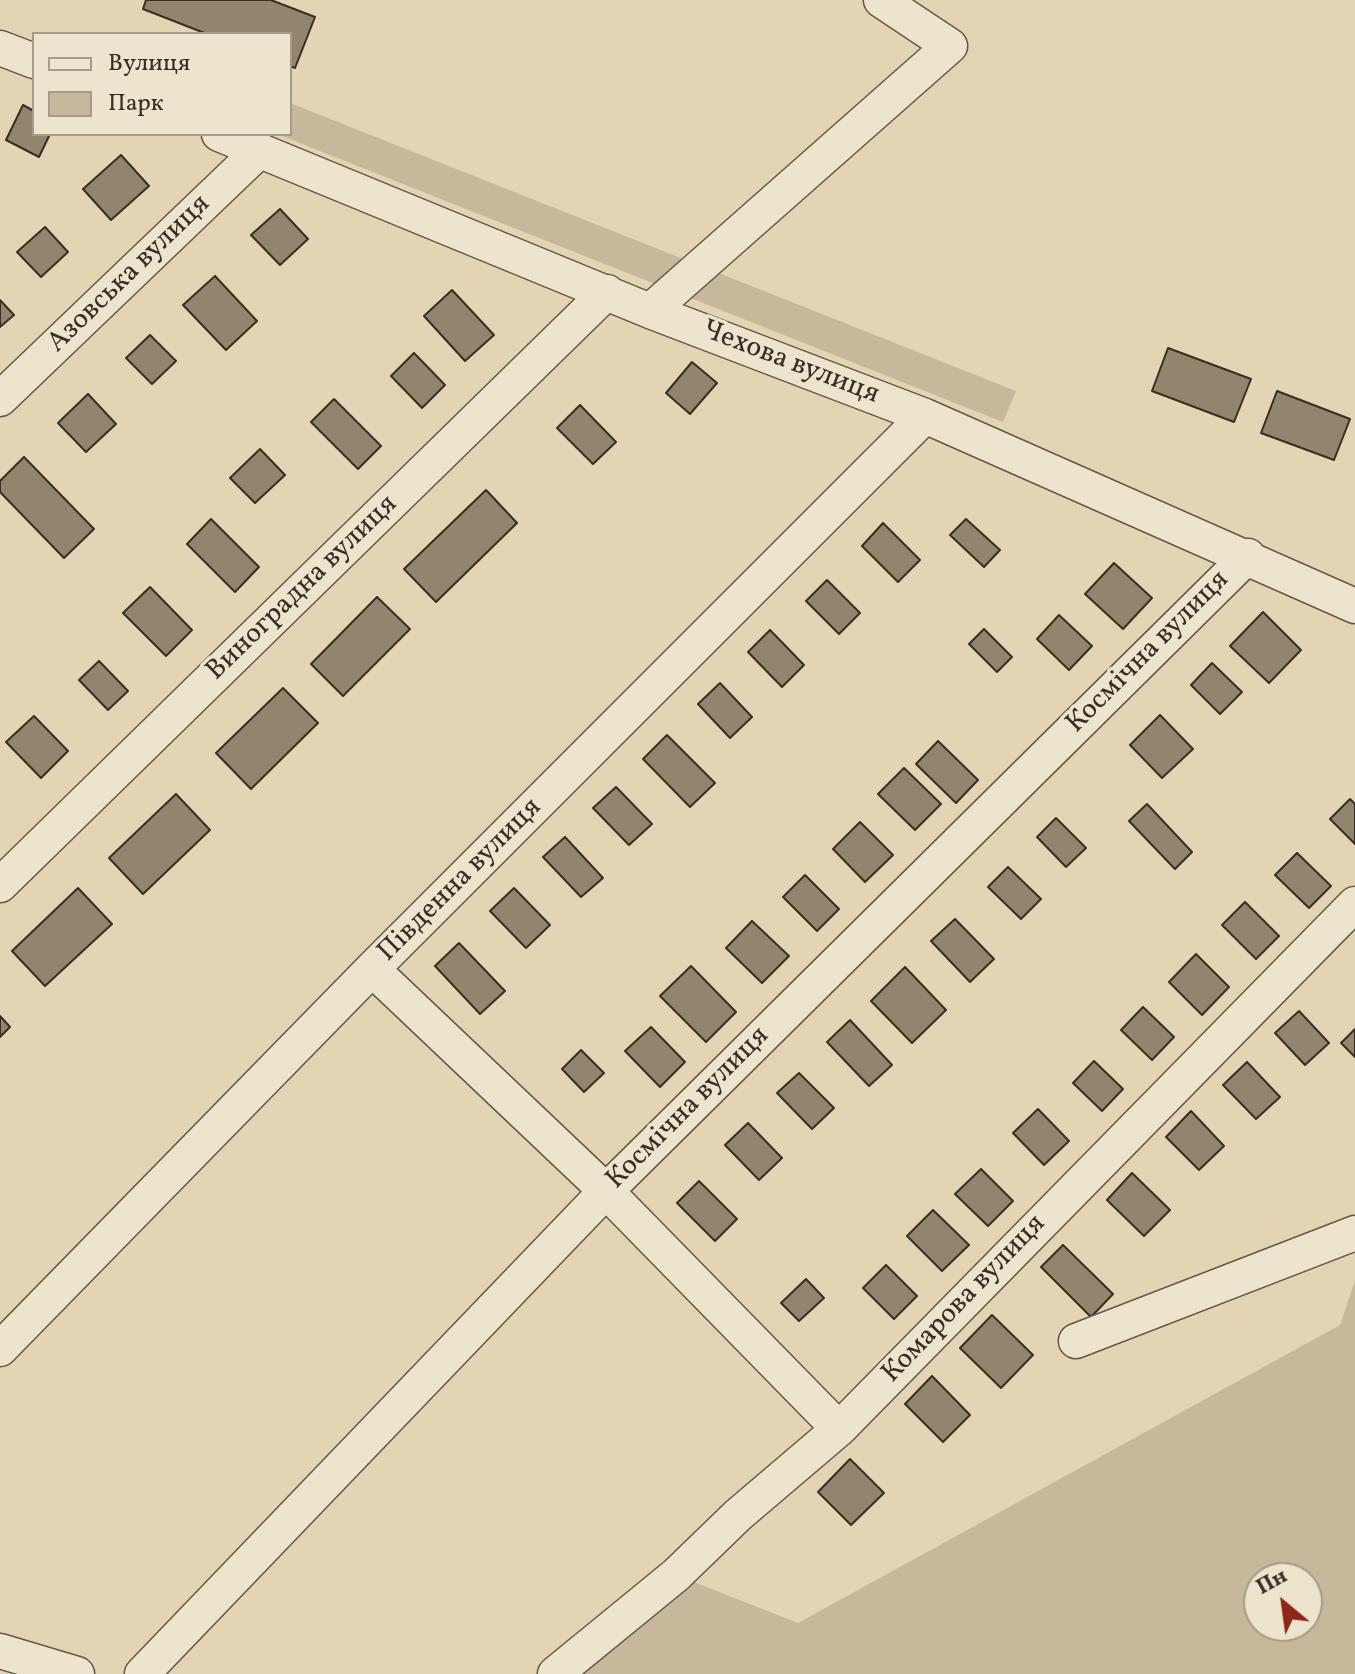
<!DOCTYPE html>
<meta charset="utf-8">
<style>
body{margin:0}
#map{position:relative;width:1355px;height:1674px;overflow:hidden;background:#e3d5b3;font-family:Vollkorn,serif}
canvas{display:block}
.legend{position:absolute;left:32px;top:32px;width:260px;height:104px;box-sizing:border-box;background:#ede4ce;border:2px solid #a59b8a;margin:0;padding:10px 14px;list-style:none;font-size:24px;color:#382e24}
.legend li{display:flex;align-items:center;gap:16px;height:40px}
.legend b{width:40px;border:2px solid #a59b8a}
.north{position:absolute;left:1243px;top:1562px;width:80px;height:80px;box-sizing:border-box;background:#ede4ce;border:2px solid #a59b8a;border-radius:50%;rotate:331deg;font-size:22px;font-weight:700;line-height:32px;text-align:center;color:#382e24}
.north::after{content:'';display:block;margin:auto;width:28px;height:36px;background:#8f2418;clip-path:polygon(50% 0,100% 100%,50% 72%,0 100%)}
</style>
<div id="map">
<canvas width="1355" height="1674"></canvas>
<ul class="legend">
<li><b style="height:10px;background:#ede4ce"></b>Вулиця</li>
<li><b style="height:22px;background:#c6b99b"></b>Парк</li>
</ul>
<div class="north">Пн</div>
</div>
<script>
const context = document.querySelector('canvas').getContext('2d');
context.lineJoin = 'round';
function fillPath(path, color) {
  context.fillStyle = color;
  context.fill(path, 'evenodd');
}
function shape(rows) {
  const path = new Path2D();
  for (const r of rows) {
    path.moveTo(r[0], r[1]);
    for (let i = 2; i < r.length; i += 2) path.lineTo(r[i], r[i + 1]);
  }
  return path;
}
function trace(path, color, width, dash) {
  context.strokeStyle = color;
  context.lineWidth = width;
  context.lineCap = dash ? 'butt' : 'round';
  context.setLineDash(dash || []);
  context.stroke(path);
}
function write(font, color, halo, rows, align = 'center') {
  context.font = font + ' Vollkorn,serif';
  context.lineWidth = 7;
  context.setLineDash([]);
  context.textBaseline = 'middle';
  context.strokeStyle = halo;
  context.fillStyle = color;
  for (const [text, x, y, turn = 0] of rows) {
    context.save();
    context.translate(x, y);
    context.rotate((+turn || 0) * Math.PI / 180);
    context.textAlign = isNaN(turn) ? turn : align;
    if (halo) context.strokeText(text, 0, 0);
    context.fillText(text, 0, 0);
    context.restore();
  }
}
fillPath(shape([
 [290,103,1016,391,1003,422,277,134,290,134],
 [1355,1280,1355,1674,555,1674,676,1575,798,1623,1340,1325],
 [1259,1578,1307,1578,1307,1626,1259,1626]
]), '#c6b99b');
const building = shape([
 [146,0,271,0,315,17,295,68,290,66,290,34,207,34,143,9,146,0],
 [23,105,34,111,34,134,50,134,39,157,6,140,23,105],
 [121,155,149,186,111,220,83,189,121,155],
 [280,209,308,239,280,265,251,235,280,209],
 [45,227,68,252,41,277,17,252,45,227],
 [215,276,257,321,226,350,183,305,215,276],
 [452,290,494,335,465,361,424,316,452,290],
 [0,300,14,315,0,327,0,300],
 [150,335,176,361,152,384,126,358,150,335],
 [1168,348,1251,379,1234,422,1152,391,1168,348],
 [414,353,445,385,422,408,391,376,414,353],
 [692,362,717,383,690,414,666,393,692,362],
 [1277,391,1350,419,1334,460,1261,433,1277,391],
 [88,394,116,424,86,452,58,423,88,394],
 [334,399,381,446,358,469,311,422,334,399],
 [580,405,616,442,593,464,557,428,580,405],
 [260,449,285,475,255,503,230,478,260,449],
 [24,457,94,529,64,558,0,492,0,481,24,457],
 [486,490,517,523,436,602,404,569,486,490],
 [211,519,259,567,235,592,187,544,211,519],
 [966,519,1000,550,984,567,950,535,966,519],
 [883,523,920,560,898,582,862,546,883,523],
 [1114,563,1152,598,1123,629,1085,594,1114,563],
 [827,580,860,613,839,634,806,601,827,580],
 [150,587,192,630,166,656,123,613,150,587],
 [377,597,410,629,343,696,311,664,377,597],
 [1263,612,1301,650,1269,683,1230,646,1263,612],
 [1059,615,1092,646,1069,670,1037,639,1059,615],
 [984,629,1012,657,997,672,969,644,984,629],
 [770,630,804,665,782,687,748,652,770,630],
 [99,661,128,691,108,710,79,680,99,661],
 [1212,663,1242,692,1220,714,1191,685,1212,663],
 [720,683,752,717,730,738,698,704,720,683],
 [283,688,318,723,251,789,216,753,283,688],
 [1160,715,1193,749,1162,778,1130,745,1160,715],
 [34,716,68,751,41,778,6,742,34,716],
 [667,735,715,783,690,807,643,759,667,735],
 [938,741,978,780,956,803,916,764,938,741],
 [904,768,941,804,915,830,878,794,904,768],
 [616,787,652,824,629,845,593,808,616,787],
 [176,794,210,830,143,894,109,858,176,794],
 [1350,799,1355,804,1355,844,1330,819,1350,799],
 [1147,804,1192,852,1175,869,1129,821,1147,804],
 [1056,818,1086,848,1066,867,1037,837,1056,818],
 [860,822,893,855,865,882,833,849,860,822],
 [565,837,603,878,581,897,543,857,565,837],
 [1297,853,1331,886,1309,908,1275,875,1297,853],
 [1008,867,1041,899,1021,919,988,887,1008,867],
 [805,875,839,909,817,931,783,897,805,875],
 [78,888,112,924,45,986,12,951,78,888],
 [514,888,550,925,526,948,490,911,514,888],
 [1245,902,1279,936,1256,959,1222,925,1245,902],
 [955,919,994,959,970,982,931,941,955,919],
 [752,921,789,956,762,983,726,948,752,921],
 [459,943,505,991,480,1014,435,966,459,943],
 [1196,954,1229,987,1202,1015,1169,982,1196,954],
 [691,966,736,1012,706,1042,660,996,691,966],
 [905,967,946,1010,912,1043,871,1001,905,967],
 [1143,1007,1174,1037,1152,1060,1121,1030,1143,1007],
 [1299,1011,1329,1043,1305,1065,1275,1033,1299,1011],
 [0,1016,10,1027,0,1037,0,1016],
 [850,1020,892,1065,869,1086,827,1042,850,1020],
 [651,1027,685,1062,660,1087,625,1051,651,1027],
 [1355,1029,1355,1057,1341,1043,1355,1029],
 [581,1050,604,1073,584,1092,562,1069,581,1050],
 [1094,1061,1123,1089,1102,1111,1073,1083,1094,1061],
 [1247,1062,1280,1097,1256,1119,1223,1085,1247,1062],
 [799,1073,834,1108,812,1129,777,1093,799,1073],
 [1038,1109,1069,1141,1044,1165,1013,1133,1038,1109],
 [1191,1111,1224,1146,1199,1170,1166,1137,1191,1111],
 [748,1123,782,1158,759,1180,725,1145,748,1123],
 [981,1169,1013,1201,988,1226,955,1194,981,1169],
 [1132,1173,1170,1210,1144,1236,1107,1200,1132,1173],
 [699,1181,737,1219,715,1241,677,1203,699,1181],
 [933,1210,969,1245,942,1271,907,1236,933,1210],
 [1063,1245,1113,1294,1091,1317,1041,1267,1063,1245],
 [886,1265,917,1296,894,1319,863,1288,886,1265],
 [806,1279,824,1298,799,1321,781,1303,806,1279],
 [992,1315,1033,1355,1001,1388,960,1348,992,1315],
 [932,1376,970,1415,943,1442,905,1404,932,1376],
 [850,1459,884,1493,851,1525,818,1492,850,1459]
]);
fillPath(building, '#91856e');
trace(building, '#382e24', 2);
const minor = shape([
 [0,48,34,61],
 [219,134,650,311,925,416,1355,606],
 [650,311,950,46,881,0],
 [0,399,260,150],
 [0,885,607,292],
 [372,969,606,1191,839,1429],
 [1076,1341,1355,1233],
 [0,1349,372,969,925,416],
 [0,1651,77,1674],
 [142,1674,606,1191,1248,556],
 [555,1674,676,1575,738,1515,839,1429,1355,904]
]);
trace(minor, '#635848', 37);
trace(minor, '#ede4ce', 34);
write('28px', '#382e24', '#ede4ce', [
 ["Азовська вулиця",130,275,-44],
 ["Чехова вулиця",790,364,21],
 ["Виноградна вулиця",303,589,-44],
 ["Космічна вулиця",1149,653,-45],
 ["Південна вулиця",461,881,-45],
 ["Космічна вулиця",689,1109,-45],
 ["Комарова вулиця",965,1300,-46]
]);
</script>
